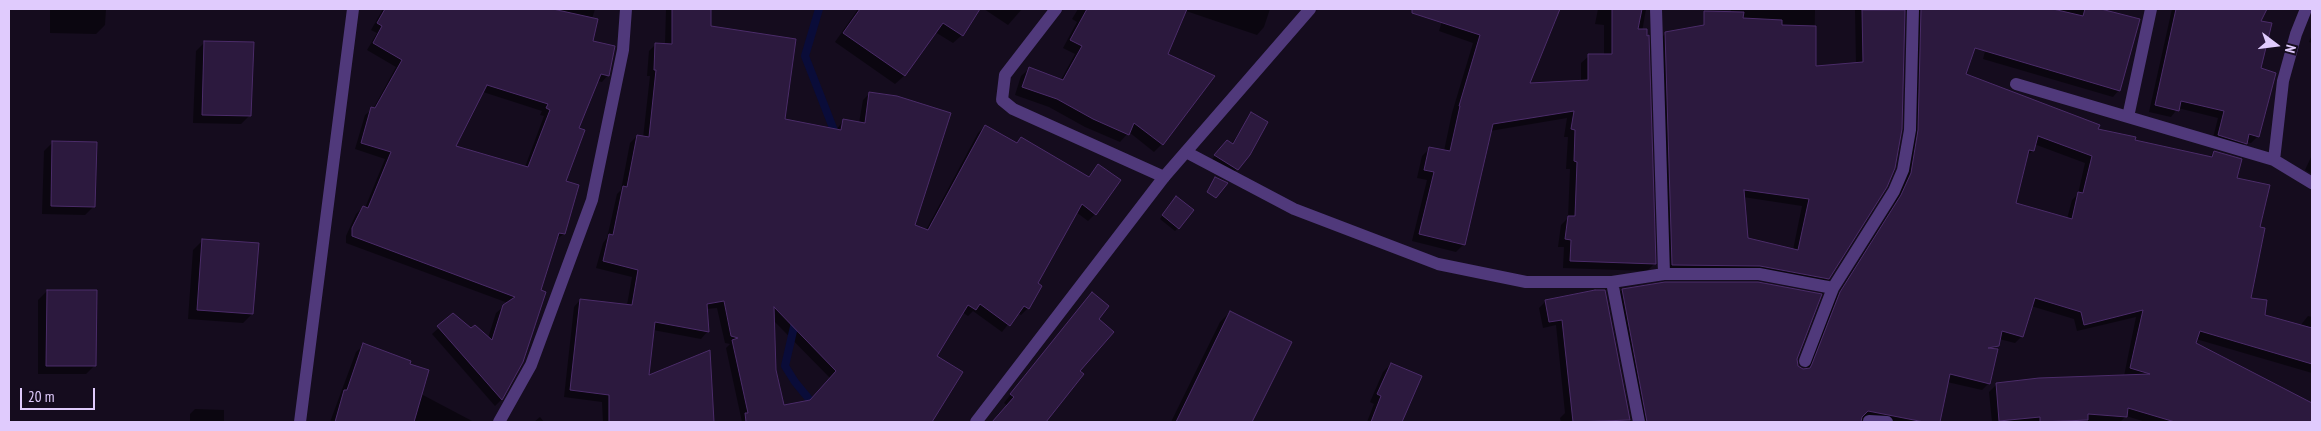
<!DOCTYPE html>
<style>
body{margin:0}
#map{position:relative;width:2321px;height:431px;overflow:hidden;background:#150c1e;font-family:"PT Sans Narrow",sans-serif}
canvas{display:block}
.frame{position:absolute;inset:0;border:10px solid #e0cbfd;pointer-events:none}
.north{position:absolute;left:2251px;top:20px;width:50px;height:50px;-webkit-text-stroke:4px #150c1e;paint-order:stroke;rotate:105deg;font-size:14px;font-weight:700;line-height:20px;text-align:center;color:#e0cbfd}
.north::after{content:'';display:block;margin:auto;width:18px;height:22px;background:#e0cbfd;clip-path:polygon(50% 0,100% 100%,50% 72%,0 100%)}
.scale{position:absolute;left:20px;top:388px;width:75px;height:22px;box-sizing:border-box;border:2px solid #e0cbfd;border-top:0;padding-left:6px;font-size:15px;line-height:18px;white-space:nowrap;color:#e0cbfd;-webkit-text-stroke:4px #150c1e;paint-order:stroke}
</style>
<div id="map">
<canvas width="2321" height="431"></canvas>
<div class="frame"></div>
<div class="north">N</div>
<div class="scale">20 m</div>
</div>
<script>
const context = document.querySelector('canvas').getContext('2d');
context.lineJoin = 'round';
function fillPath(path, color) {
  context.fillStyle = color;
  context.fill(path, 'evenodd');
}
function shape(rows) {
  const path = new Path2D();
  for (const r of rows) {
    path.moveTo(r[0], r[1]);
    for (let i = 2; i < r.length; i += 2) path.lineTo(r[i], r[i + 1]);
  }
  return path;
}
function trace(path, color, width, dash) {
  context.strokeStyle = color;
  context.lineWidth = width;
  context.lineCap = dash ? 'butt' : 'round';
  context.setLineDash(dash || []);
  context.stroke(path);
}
fillPath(shape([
 [50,9,106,9,105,25,96,34,50,33],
 [383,9,595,9,592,19,592,42,608,75,602,82,597,81,577,129,564,182,564,234,555,240,539,291,522,361,501,400,495,406,432,334,453,315,471,330,488,338,496,313,508,303,346,243,346,236,356,214,363,207,365,208,385,159,355,149,365,115,373,109,396,67,367,50,377,33,371,30],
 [483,92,542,111,540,115,544,116,525,167,455,147],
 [666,9,710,9,710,27,784,120,836,130,843,121,859,123,863,100,870,93,914,225,926,230,978,133,985,126,1016,143,1021,138,1088,177,1098,165,1095,214,1088,221,1076,212,1036,284,1028,308,1021,315,1017,313,1002,332,973,311,968,316,962,312,936,356,961,372,931,422,828,422,822,416,821,422,742,422,726,348,730,344,725,343,717,308,706,309,707,332,701,339,653,330,648,377,709,351,712,422,603,422,602,402,564,397,574,307,580,300,627,305,632,277,596,268,603,243,607,238,617,194,621,190,630,143,637,136,643,138,650,76,647,76,649,51,656,44,665,45],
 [773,320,830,378,810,401,783,406,775,370],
 [858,9,978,9,962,35,953,43,935,32,904,76,895,84,835,42],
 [984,9,1022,9,1008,25],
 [1078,9,1270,9,1264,27,1257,35,1186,11,1166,54,1162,144,1154,152,1129,132,1120,142,1085,127,1049,107,1015,95,1021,76,1029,69,1061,80,1075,54,1063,48,1077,22,1072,19],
 [1439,9,1559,9,1528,84,1581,82,1581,63,1589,56,1604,56,1604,25,1595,24,1598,9,1646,9,1641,38,1654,264,1647,271,1563,268,1564,247,1558,247,1561,225,1568,218,1570,169,1566,169,1568,137,1564,137,1567,118,1490,131,1464,244,1456,252,1412,241,1427,180,1417,178,1422,156,1430,148,1444,151,1452,113,1473,43,1439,31,1445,12],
 [1731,9,1815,9,1814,68,1856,64,1855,9,1904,9,1901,129,1828,278,1821,285,1665,271,1658,41,1665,34,1737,20,1731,18],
 [1743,197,1802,206,1793,250,1747,239],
 [1908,9,1967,9,1959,46,1964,75,2097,130,2134,141,2208,158,2214,152,2235,179,2259,228,2250,299,2264,315,2300,326,2308,316,2312,317,2312,373,2196,339,2194,344,2312,405,2312,422,2146,422,2126,416,2120,422,2086,421,2084,422,1992,422,1989,392,1996,385,2124,376,2136,317,2077,331,2074,319,2031,306,2022,336,2015,343,1999,339,1997,345,1993,350,1989,383,1982,390,1947,382,1939,422,1861,420,1860,422,1639,422,1615,297,1622,290,1796,358,1797,366,1801,370,1806,369,1834,300,1894,204,1904,180],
 [2034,144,2085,163,2078,194,2072,200,2067,219,2015,204,2026,157,2032,151],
 [1996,9,2096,9,2139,20,2119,90,2113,97,1983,59],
 [2172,9,2266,9,2259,22,2258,136,2251,143,2246,142,2239,150,2212,142,2218,118,2178,108,2171,117,2149,112],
 [2312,35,2312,43,2309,42],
 [205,42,250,115,241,124,193,123,196,51],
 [1251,114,1249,155,1232,174,1211,161,1222,146,1231,145],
 [53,142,94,206,85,215,42,214,44,151],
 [2312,155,2312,174,2305,170],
 [1173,201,1178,228,1175,231,1160,219],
 [202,241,252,314,243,323,188,319,193,250],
 [47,291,95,365,86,374,38,374,38,300],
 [1604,291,1629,422,1561,422,1560,418,1565,413,1556,325,1543,328,1539,308,1546,301],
 [1092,293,1097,319,1078,371,1083,375,1044,422,1029,422,1004,403],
 [1230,312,1290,343,1251,422,1171,422,1220,322],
 [364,345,408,365,421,394,474,422,330,422,356,352],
 [1391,364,1401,413,1398,422,1367,422,1374,404,1370,402,1383,372],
 [195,409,224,410,224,422,190,422,190,414],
 [540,417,544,422,534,422]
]), '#0007');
trace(shape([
 [819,9,805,56,835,133,834,136],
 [796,318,785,366,795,382,828,422]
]), '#0a0c39', 8);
const building = shape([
 [385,9,553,9,598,19,593,41,615,46,609,76,601,74,579,128,585,130,566,181,579,185,565,234,559,233,541,290,546,292,523,362,502,400,437,326,453,313,471,328,475,325,492,340,503,305,515,297,352,236,352,228,363,206,368,208,391,152,361,143,371,107,375,108,402,60,373,43,382,26,377,23,385,9],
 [487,85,548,104,546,108,550,110,528,167,456,146,487,85],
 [672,9,711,9,711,26,796,39,785,119,841,130,843,119,865,123,869,92,897,96,951,113,915,225,928,230,985,125,1017,143,1021,137,1089,177,1098,164,1121,180,1096,215,1082,204,1038,283,1042,286,1029,309,1024,306,1010,326,980,304,976,310,968,305,937,356,963,372,932,422,746,422,745,413,748,413,732,340,738,338,731,336,724,301,707,304,709,332,655,322,649,375,710,350,714,422,609,422,609,395,570,390,580,299,632,305,638,270,603,261,609,234,613,235,623,186,627,187,637,135,649,137,656,70,654,70,655,43,672,44,672,9],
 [774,307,836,371,810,400,784,405,776,370,774,307],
 [860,9,980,9,963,36,943,23,905,76,843,33,860,9],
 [1087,9,1187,9,1168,54,1215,76,1163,145,1134,123,1129,135,1093,119,1057,99,1022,87,1029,67,1063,80,1082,46,1070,40,1087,9],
 [1412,9,1560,9,1530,83,1588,80,1588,54,1612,54,1612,9,1642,9,1638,29,1647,29,1647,36,1649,35,1656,264,1570,261,1571,240,1565,239,1568,216,1575,216,1577,162,1574,161,1575,130,1571,129,1574,111,1493,124,1465,245,1419,234,1434,172,1424,170,1429,147,1450,151,1460,106,1459,106,1480,35,1412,13,1412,9],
 [1921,9,2053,9,2083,16,2085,9,2101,9,2140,19,2120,91,1975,48,1966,74,2100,125,2098,129,2136,137,2135,140,2212,157,2214,151,2242,159,2237,178,2270,185,2260,227,2265,228,2251,298,2267,300,2265,315,2312,328,2312,364,2200,331,2196,343,2312,403,2312,422,2175,422,2128,408,2127,417,2088,414,2088,420,2040,422,2040,417,1999,421,1996,383,2039,378,2150,374,2130,368,2143,310,2084,325,2081,312,2035,298,2023,337,2002,331,1999,346,1988,348,1998,349,1990,384,1950,374,1940,422,1924,422,1868,411,1862,417,1861,422,1647,422,1622,289,1665,282,1758,282,1822,294,1797,359,1798,366,1803,369,1810,368,1812,364,1840,292,1901,195,1911,173,1918,130,1921,9],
 [2038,136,2092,156,2083,193,2078,192,2072,219,2016,203,2029,150,2034,151,2038,136],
 [2176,9,2267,9,2261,21,2272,23,2261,68,2276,73,2259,137,2249,134,2247,144,2218,135,2224,111,2181,101,2179,111,2155,105,2176,9],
 [1862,10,1905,10,1902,129,1895,168,1887,187,1829,279,1760,266,1672,265,1665,32,1704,25,1704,11,1744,12,1743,18,1782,20,1782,25,1816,26,1816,66,1863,62,1862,10],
 [1744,190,1809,199,1798,250,1748,238,1744,190],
 [204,41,254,42,251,116,202,115,204,41],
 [1251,112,1268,122,1250,155,1238,170,1214,155,1227,140,1233,144,1251,112],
 [52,141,97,142,95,207,51,206,52,141],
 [1215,177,1228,183,1216,198,1207,192,1215,177],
 [1176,196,1194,210,1179,229,1162,215,1176,196],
 [202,239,259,243,253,314,197,310,202,239],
 [47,290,97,290,96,366,46,366,47,290],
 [1595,290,1605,290,1630,420,1573,422,1562,320,1549,322,1545,300,1595,290],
 [1092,292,1109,306,1099,319,1114,332,1080,371,1084,374,1046,422,992,422,1014,397,1010,394,1092,292],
 [1230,311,1292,342,1252,422,1176,422,1230,311],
 [363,343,411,361,410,364,429,370,414,422,335,422,344,390,347,390,363,343],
 [1391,363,1422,376,1402,422,1371,422,1381,396,1377,394,1391,363]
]);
fillPath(building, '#2c193e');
trace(building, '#4b2c69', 1);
trace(shape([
 [1056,9,1005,75,1002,100,1013,109,1164,177],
 [1656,9,1664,274],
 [2016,84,2274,160,2312,183],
 [2128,117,2151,9],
 [1186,152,1294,209,1438,264,1526,282,1612,282,1664,274,1759,274,1833,288],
 [2274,160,2283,81,2296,34,2306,9],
 [1612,282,1639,422],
 [1805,361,1833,288,1894,191,1903,170,1910,130,1913,9],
 [1869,421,1887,422],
 [300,422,353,9],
 [499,422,531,365,592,200,623,50,626,9]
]), '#50397b', 12);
trace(shape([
 [976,422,1164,177,1310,9]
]), '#50397b', 12);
</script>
